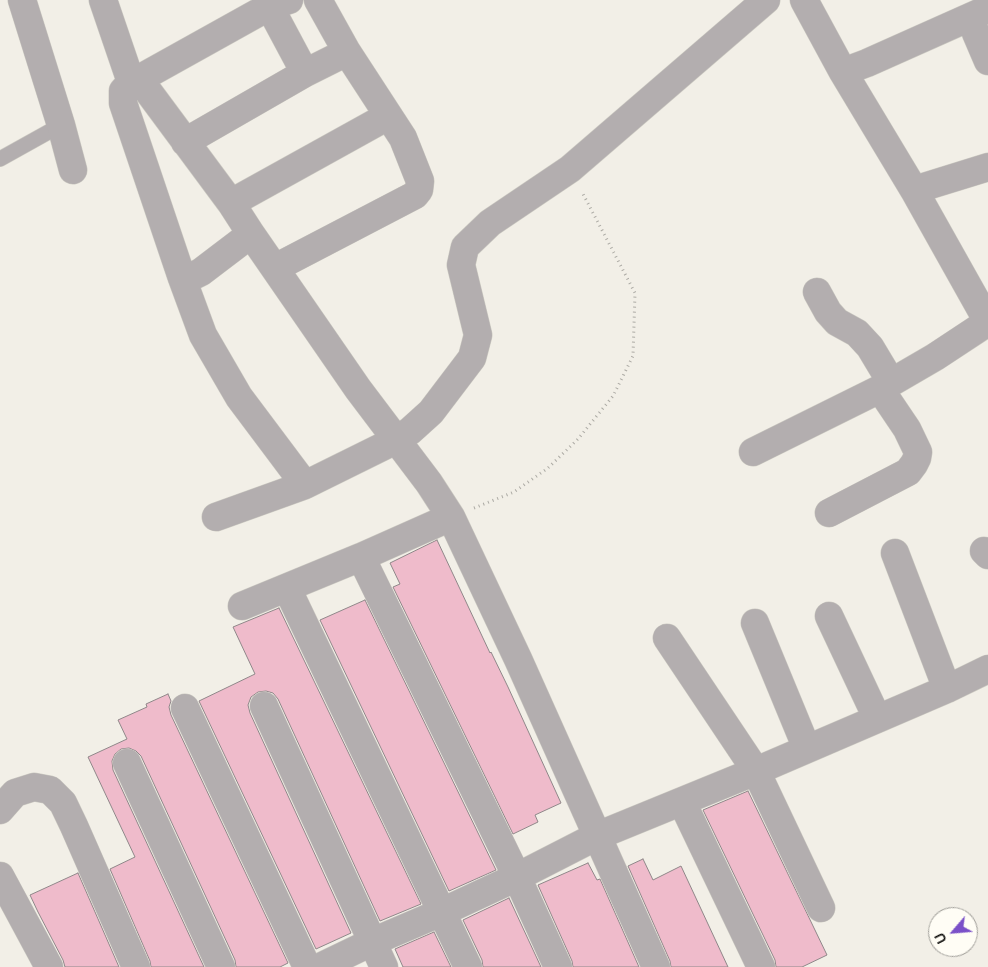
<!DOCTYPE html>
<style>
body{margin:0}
#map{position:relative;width:988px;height:967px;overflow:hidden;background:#f2efe7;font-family:Manrope,sans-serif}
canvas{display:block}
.north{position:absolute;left:928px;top:907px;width:50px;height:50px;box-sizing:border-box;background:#fffdf5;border:1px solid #9e9c97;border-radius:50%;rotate:243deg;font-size:14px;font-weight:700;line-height:20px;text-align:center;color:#0c0b09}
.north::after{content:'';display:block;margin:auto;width:18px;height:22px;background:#7a50c8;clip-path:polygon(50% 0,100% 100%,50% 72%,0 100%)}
</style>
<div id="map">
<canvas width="988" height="967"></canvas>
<div class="north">U</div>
</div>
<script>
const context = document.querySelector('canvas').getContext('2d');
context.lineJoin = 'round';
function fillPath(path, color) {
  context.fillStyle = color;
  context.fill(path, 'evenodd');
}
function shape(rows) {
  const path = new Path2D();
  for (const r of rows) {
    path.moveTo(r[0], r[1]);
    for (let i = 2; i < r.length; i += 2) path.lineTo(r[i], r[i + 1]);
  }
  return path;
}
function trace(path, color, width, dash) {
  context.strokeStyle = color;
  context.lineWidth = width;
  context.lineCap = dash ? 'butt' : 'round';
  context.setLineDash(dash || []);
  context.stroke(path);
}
const building = shape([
 [437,540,490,653,491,652,508,687,561,803,535,815,538,822,513,834,393,587,400,584,390,563,437,540],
 [365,600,496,870,449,891,320,620,365,600],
 [279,608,421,904,380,921,278,699,273,693,266,691,258,692,251,697,248,705,250,713,351,933,316,949,199,701,255,674,233,627,279,608],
 [168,694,171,701,169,707,171,715,288,963,280,967,236,967,235,960,141,756,136,751,129,748,121,749,115,754,112,761,113,770,204,967,151,967,150,961,110,869,135,857,88,757,127,739,118,720,147,707,146,704,168,694],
 [748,791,827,955,802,967,776,967,775,960,703,810,748,791],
 [643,859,653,880,681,866,728,967,671,967,670,961,628,866,643,859],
 [588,863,597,880,600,879,639,967,573,967,572,961,538,885,588,863],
 [78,873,119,967,65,967,63,960,38,912,30,895,78,873],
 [509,898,541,967,483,967,482,960,463,920,509,898],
 [434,932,451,967,403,967,395,949,434,932]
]);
fillPath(building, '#efbbcb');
trace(building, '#8f8789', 1);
const lane = shape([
 [0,159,61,125]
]);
const street = shape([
 [22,0,61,125,73,170],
 [103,0,131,82,139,79,231,203,251,234,358,389,429,483,451,517,518,659,656,967],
 [266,0,305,73],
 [804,0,843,72,914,190,988,322],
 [976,33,988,61],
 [843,72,867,63,988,9],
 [139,79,270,6,289,0],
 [131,82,123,91,123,103,182,278,203,335,239,397,305,485],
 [185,142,305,73,347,52],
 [914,190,988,167],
 [231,203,388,116],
 [275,268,415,195,419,190,420,181,403,138,347,52,318,0],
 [182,278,191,277,201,272,251,234],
 [817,292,828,312,837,322,857,333,870,347,891,382],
 [753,452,880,389,935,357,988,322],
 [829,513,908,472,914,464,917,458,918,452,907,429,880,389],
 [216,517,305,485,396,440,410,431,431,412,472,358,478,335,461,265,465,247,490,223,570,169,766,0],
 [984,551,988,555],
 [895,553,947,689],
 [361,557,517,877,558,967],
 [287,588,468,967],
 [242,606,361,557,451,517],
 [829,616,877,718],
 [755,623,807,749],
 [667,638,756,771,821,908],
 [264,706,384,967],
 [185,708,307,967],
 [127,763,221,967],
 [682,802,761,967],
 [0,810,15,793,34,787,50,790,63,803,74,826,136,967],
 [0,876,49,967],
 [320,967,372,942,442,912,517,877,597,836,756,771,947,689,988,669]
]);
trace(lane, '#cdcbc3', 16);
trace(street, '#cdcbc3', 29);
trace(shape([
 [474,508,514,492,548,468,578,439,613,396,633,356,635,293,582,192]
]), '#acaaa4', 3, [1, 4]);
trace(lane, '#b3aeaf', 15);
trace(street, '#b3aeaf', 28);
</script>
